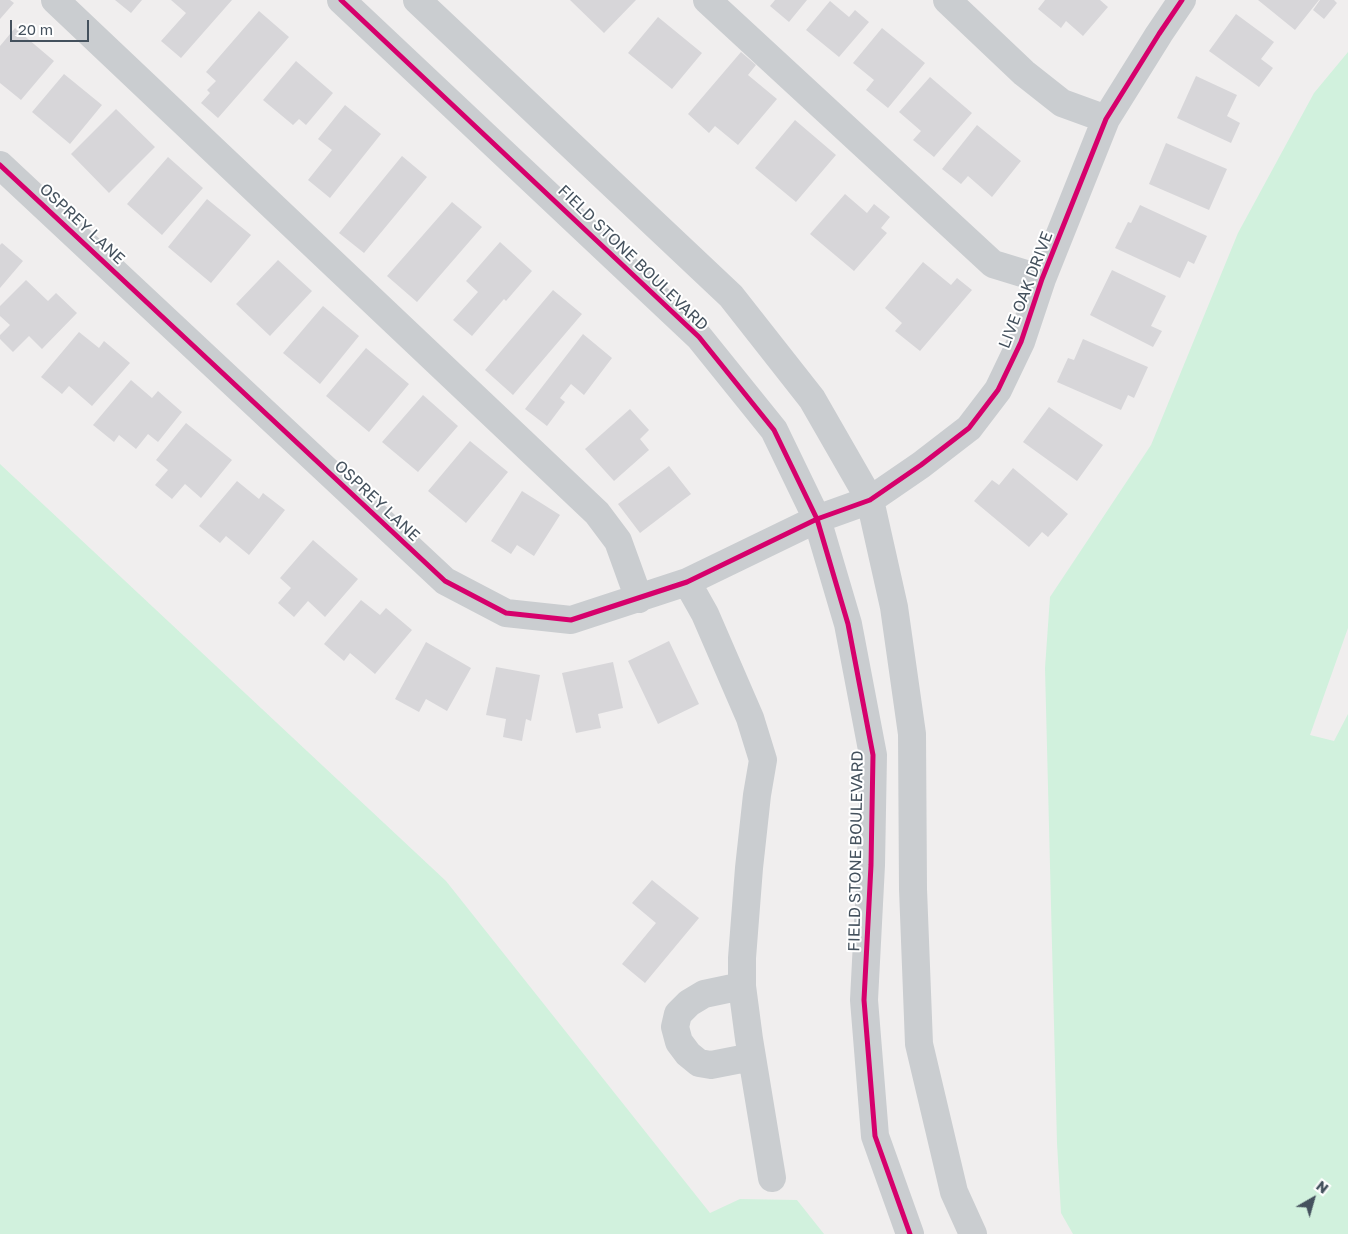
<!DOCTYPE html>
<style>
body{margin:0}
#map{position:relative;width:1348px;height:1234px;overflow:hidden;background:#f0eeee;font-family:"Golos Text",sans-serif}
canvas{display:block}
.north{position:absolute;left:1288px;top:1174px;width:50px;height:50px;-webkit-text-stroke:4px #fff;paint-order:stroke;rotate:38deg;font-size:14px;font-weight:700;line-height:20px;text-align:center;color:#44515d}
.north::after{content:'';display:block;margin:auto;width:18px;height:22px;background:#44515d;clip-path:polygon(50% 0,100% 100%,50% 72%,0 100%)}
.scale{position:absolute;left:10px;top:20px;width:79px;height:22px;box-sizing:border-box;border:2px solid #44515d;border-top:0;padding-left:6px;font-size:15px;line-height:18px;white-space:nowrap;color:#44515d;-webkit-text-stroke:4px #fff;paint-order:stroke}
</style>
<div id="map">
<canvas width="1348" height="1234"></canvas>
<div class="north">N</div>
<div class="scale">20 m</div>
</div>
<script>
const context = document.querySelector('canvas').getContext('2d');
context.lineJoin = 'round';
function fillPath(path, color) {
  context.fillStyle = color;
  context.fill(path, 'evenodd');
}
function shape(rows) {
  const path = new Path2D();
  for (const r of rows) {
    path.moveTo(r[0], r[1]);
    for (let i = 2; i < r.length; i += 2) path.lineTo(r[i], r[i + 1]);
  }
  return path;
}
function trace(path, color, width, dash) {
  context.strokeStyle = color;
  context.lineWidth = width;
  context.lineCap = dash ? 'butt' : 'round';
  context.setLineDash(dash || []);
  context.stroke(path);
}
function write(font, color, halo, rows, align = 'center') {
  context.font = font + ' "Golos Text",sans-serif';
  context.lineWidth = 4;
  context.setLineDash([]);
  context.textBaseline = 'middle';
  context.strokeStyle = halo;
  context.fillStyle = color;
  for (const [text, x, y, turn = 0] of rows) {
    context.save();
    context.translate(x, y);
    context.rotate((+turn || 0) * Math.PI / 180);
    context.textAlign = isNaN(turn) ? turn : align;
    if (halo) context.strokeText(text, 0, 0);
    context.fillText(text, 0, 0);
    context.restore();
  }
}
fillPath(shape([
 [1348,52,1348,628,1310,735,1334,741,1348,714,1348,1234,1073,1234,1061,1213,1057,1143,1045,668,1050,597,1151,445,1238,233,1314,93],
 [0,464,446,881,710,1213,740,1199,797,1200,824,1234,0,1234]
]), '#d1f1dd');
fillPath(shape([
 [0,0,10,0,14,3,0,19],
 [115,0,142,0,131,13],
 [171,0,232,0,181,58,161,41,186,13],
 [570,0,636,0,604,33],
 [775,0,807,0,789,22,770,6],
 [1045,0,1100,0,1108,7,1083,36,1066,21,1061,28,1038,9],
 [1258,0,1319,0,1295,30],
 [1320,0,1334,0,1337,3,1324,19,1313,10],
 [830,1,849,17,855,10,869,22,839,57,806,30],
 [259,11,289,37,218,118,201,103,210,93,207,90,216,81,206,72],
 [1236,14,1274,42,1261,59,1273,68,1259,87,1209,51],
 [658,17,702,53,672,89,628,53],
 [15,28,54,61,21,100,0,83,0,46],
 [882,28,925,63,888,108,866,90,874,80,853,63],
 [741,52,756,65,748,75,777,99,738,145,715,126,709,133,688,114],
 [296,61,333,93,306,125,299,119,293,125,263,100],
 [64,74,102,105,70,144,32,112],
 [1196,76,1237,95,1227,116,1240,123,1231,143,1177,118],
 [930,77,972,113,934,157,913,140,921,131,899,112],
 [345,105,381,134,330,198,308,180,332,150,318,139],
 [116,109,155,147,109,193,71,154],
 [795,120,836,155,796,202,755,168],
 [977,125,1021,161,992,197,968,176,961,184,942,169],
 [1166,143,1227,169,1209,210,1149,184],
 [402,156,427,177,364,253,339,233],
 [168,157,203,188,162,235,127,204],
 [845,194,867,213,874,204,890,217,881,228,887,233,854,271,810,234],
 [207,199,251,235,211,283,168,247],
 [452,202,482,227,417,302,387,276],
 [1140,205,1207,236,1194,264,1188,261,1180,278,1115,248,1128,222,1131,223],
 [500,242,532,271,506,301,504,299,472,336,453,320,478,292,466,281],
 [2,243,23,261,0,288,0,245],
 [278,260,312,291,270,336,236,304],
 [923,262,951,285,957,278,972,290,920,351,895,331,902,323,885,308],
 [1112,270,1166,296,1151,326,1162,331,1153,347,1090,315],
 [26,280,48,301,56,293,77,313,42,349,29,336,13,352,0,339,0,335,10,325,0,316,0,306],
 [553,290,582,314,513,395,485,370],
 [323,306,359,336,320,384,283,353],
 [79,332,99,348,104,341,130,363,92,406,69,386,62,394,41,377],
 [583,334,612,358,584,395,571,384,560,398,565,402,547,426,525,409],
 [1083,339,1148,367,1134,398,1128,395,1121,410,1057,382,1068,358,1074,360],
 [366,348,409,384,369,432,326,396],
 [131,380,152,398,158,391,182,412,158,442,148,434,136,449,119,435,114,442,93,425],
 [423,395,458,426,418,472,382,442],
 [1049,407,1103,445,1077,481,1023,442],
 [630,409,649,430,640,439,649,450,614,481,585,449],
 [186,423,232,460,201,498,185,484,172,499,155,485,168,470,156,460],
 [470,441,508,472,466,523,428,491],
 [669,466,691,494,640,533,618,504],
 [1013,468,1068,514,1048,537,1042,532,1029,547,974,501,992,480,999,485],
 [237,481,259,499,263,493,285,510,249,555,226,536,220,543,199,526],
 [522,491,560,515,534,556,517,545,511,554,491,541],
 [313,540,358,579,325,617,308,601,294,617,278,603,291,588,280,578],
 [361,600,380,615,386,608,412,630,375,674,350,653,344,661,324,644],
 [669,641,699,704,658,724,628,661],
 [426,642,471,668,447,711,426,699,419,712,395,699],
 [613,662,623,708,598,714,601,728,576,733,562,673],
 [496,667,540,675,531,721,526,719,522,741,503,737,506,719,486,715],
 [652,880,699,918,645,983,622,964,656,923,632,903]
]), '#d7d6d9');
trace(shape([
 [55,0,597,513,618,541,639,599],
 [341,0,699,337,774,430,817,519,848,624,873,755,871,865,864,1000,875,1136,910,1234],
 [417,0,731,296,812,399,870,500,894,607,912,734,913,889,919,1044,954,1192,973,1234],
 [707,0,993,264,1042,279],
 [947,0,1024,73,1062,103,1106,119],
 [0,165,445,581,506,613,571,620,687,582,817,519,870,500,921,465,969,428,998,390,1021,342,1042,279,1106,119,1159,34,1182,0],
 [687,582,705,614,750,718,763,760,757,795,749,868,742,958,742,986,749,1039,772,1178],
 [742,986,704,994,689,1003,678,1014,675,1027,679,1042,688,1054,699,1063,711,1065,752,1057]
]), '#cacdd0', 28);
trace(shape([
 [341,0,699,337,774,430,817,519,848,624,873,755,871,865,864,1000,875,1136,910,1234],
 [0,165,445,581,506,613,571,620,687,582,817,519,870,500,921,465,969,428,998,390,1021,342,1042,279,1106,119,1159,34,1182,0]
]), '#d6006c', 5);
write('16px', '#44515d', '#fff', [
 ["OSPREY LANE",82,224,43],
 ["FIELD STONE BOULEVARD",633,258,44],
 ["LIVE OAK DRIVE",1026,290,-69],
 ["OSPREY LANE",377,501,43],
 ["FIELD STONE BOULEVARD",856,851,-89]
]);
</script>
